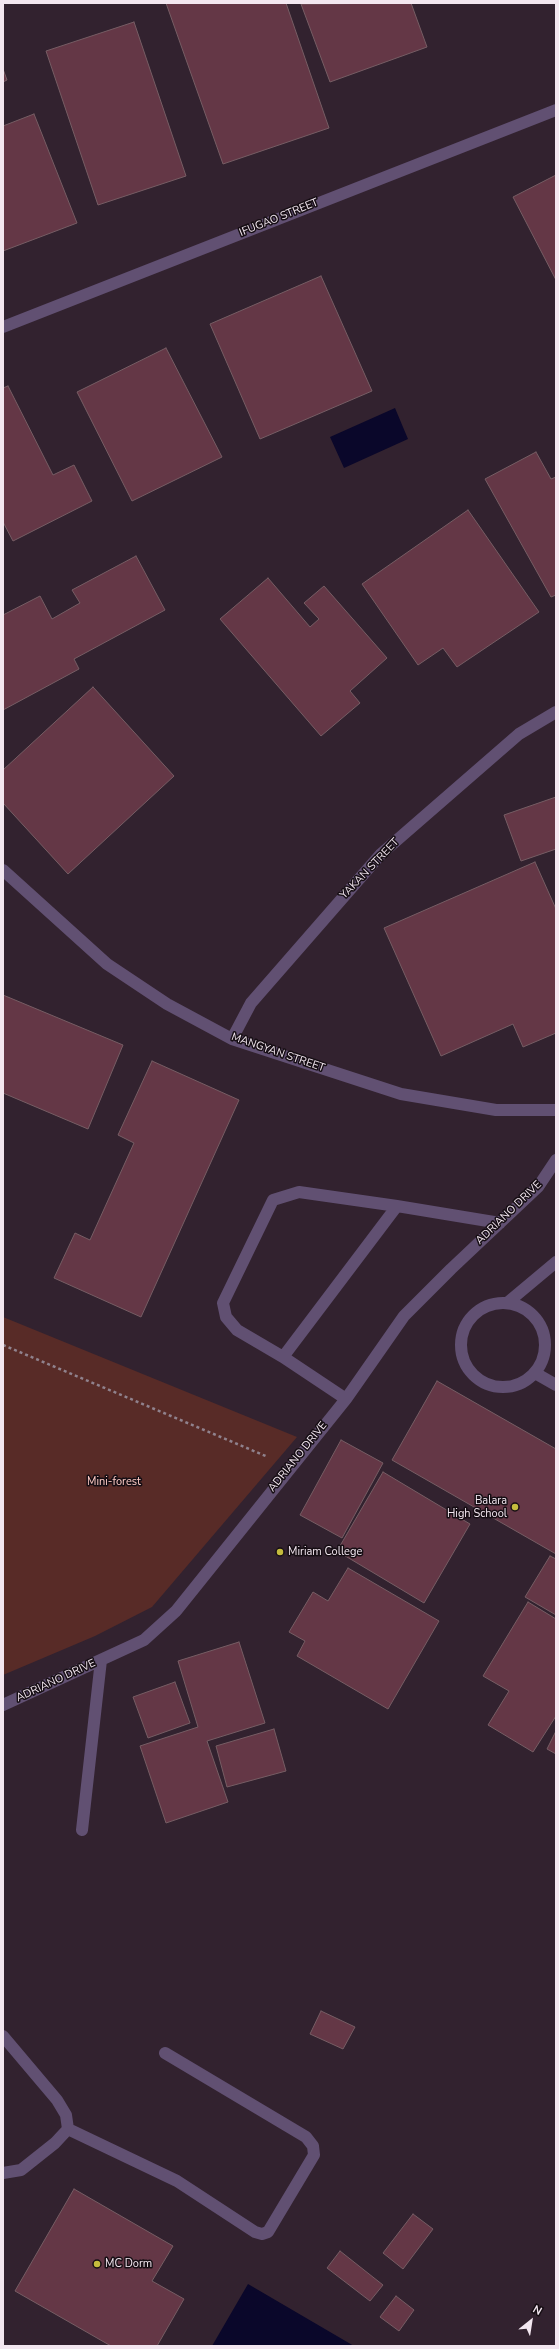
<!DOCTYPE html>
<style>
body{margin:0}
#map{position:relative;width:559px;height:2349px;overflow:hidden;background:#32222f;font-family:"Nunito Sans",sans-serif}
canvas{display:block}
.frame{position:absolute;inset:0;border:4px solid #f3e7f0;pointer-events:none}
.north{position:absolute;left:511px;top:2301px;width:40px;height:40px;-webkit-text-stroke:3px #160e14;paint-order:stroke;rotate:30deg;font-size:11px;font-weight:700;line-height:16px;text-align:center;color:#f3e7f0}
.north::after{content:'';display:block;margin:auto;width:14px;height:18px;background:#f3e7f0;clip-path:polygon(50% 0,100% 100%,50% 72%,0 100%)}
</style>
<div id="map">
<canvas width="559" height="2349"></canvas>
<div class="frame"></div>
<div class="north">N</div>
</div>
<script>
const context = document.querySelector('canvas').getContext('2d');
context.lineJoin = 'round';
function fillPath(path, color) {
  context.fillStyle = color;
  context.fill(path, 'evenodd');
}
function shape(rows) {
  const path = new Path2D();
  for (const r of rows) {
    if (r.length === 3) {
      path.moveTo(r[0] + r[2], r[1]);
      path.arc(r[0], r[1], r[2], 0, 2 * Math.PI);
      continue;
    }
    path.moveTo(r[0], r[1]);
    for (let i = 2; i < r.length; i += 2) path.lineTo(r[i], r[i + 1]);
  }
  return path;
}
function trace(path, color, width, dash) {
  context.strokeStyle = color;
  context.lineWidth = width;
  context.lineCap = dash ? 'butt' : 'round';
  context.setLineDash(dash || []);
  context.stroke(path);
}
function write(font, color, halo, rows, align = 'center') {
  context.font = font + ' "Nunito Sans",sans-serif';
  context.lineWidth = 3;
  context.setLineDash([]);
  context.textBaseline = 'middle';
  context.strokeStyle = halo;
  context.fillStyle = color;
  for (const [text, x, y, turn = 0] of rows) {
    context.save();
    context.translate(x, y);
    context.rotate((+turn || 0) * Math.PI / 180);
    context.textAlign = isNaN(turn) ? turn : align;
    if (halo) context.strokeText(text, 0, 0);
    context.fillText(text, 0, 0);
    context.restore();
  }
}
fillPath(shape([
 [3,1317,297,1437,152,1607,95,1636,3,1675]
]), '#582b27');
fillPath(shape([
 [395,408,408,439,344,468,330,437],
 [248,2284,354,2346,212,2346]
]), '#0a072a');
const building = shape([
 [166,3,286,3,329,128,223,164,166,3],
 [411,3,427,47,330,82,301,4,411,3],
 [134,22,186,176,98,205,46,51,134,22],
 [3,69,7,80,3,82,3,69],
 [34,114,77,223,3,251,3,126,34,114],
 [556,175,556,280,513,197,556,175],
 [321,276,372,391,260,439,210,324,321,276],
 [166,348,222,457,132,501,77,392,166,348],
 [8,386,53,475,74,465,92,501,13,541,3,522,3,388,8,386],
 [536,452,551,479,556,477,556,595,551,597,485,479,536,452],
 [468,510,539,612,457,667,443,648,418,665,362,584,468,510],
 [136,556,165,610,74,659,79,669,3,710,3,615,40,596,52,619,80,603,72,590,136,556],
 [268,578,310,627,319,619,304,603,324,586,387,658,350,691,360,703,321,736,220,619,268,578],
 [93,687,174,776,68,874,3,803,3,770,93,687],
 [556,797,556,849,521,861,504,815,556,797],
 [535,862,556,909,556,1033,523,1047,513,1024,441,1056,384,928,535,862],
 [3,995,123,1045,88,1129,3,1093,3,995],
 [152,1061,239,1100,141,1317,54,1278,75,1233,90,1240,134,1143,118,1135,152,1061],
 [437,1381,556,1449,556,1554,392,1460,437,1381],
 [341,1440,383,1463,342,1538,300,1515,341,1440],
 [383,1472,470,1524,424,1603,337,1551,383,1472],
 [550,1556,556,1559,556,1615,525,1597,550,1556],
 [348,1568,439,1621,388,1709,297,1656,305,1641,289,1632,313,1592,328,1601,348,1568],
 [528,1602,556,1619,556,1716,533,1752,488,1725,509,1691,483,1676,528,1602],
 [239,1642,265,1723,207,1741,228,1802,166,1823,140,1746,198,1727,178,1661,239,1642],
 [175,1682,190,1723,148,1738,133,1697,175,1682],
 [274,1729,286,1771,227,1787,216,1746,274,1729],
 [556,1731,556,1754,547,1749,556,1731],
 [321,2011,355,2027,343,2049,310,2034,321,2011],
 [74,2189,173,2246,152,2281,184,2299,157,2346,111,2346,15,2291,74,2189],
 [413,2214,433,2229,403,2269,383,2253,413,2214],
 [340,2251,383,2285,370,2301,327,2268,340,2251],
 [396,2296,414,2310,399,2331,380,2317,396,2296]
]);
fillPath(building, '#643746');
trace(building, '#765d64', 1);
trace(shape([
 [3,1345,268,1457]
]), '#90828d', 2.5, [3, 3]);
trace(shape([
 [507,1303,556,1262],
 [503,1345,42],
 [283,1357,397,1206],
 [535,1373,556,1385],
 [346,1399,283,1357,237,1330,226,1317,223,1303,273,1200,299,1192,397,1206,500,1223],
 [3,1705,144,1640,176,1611,346,1399,404,1316,451,1269,538,1187,556,1160],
 [82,1830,101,1660],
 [3,2036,57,2100,66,2115,68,2129],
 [68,2129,177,2181,255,2232,262,2234,268,2232,314,2155,313,2146,306,2137,165,2053],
 [3,2173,21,2170,55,2143,68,2129]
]), '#615072', 12);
trace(shape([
 [3,327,556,110],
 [3,870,107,964,167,1004,232,1039,401,1094,496,1110,556,1110],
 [232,1039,251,1003,381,854,519,734,556,712]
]), '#615072', 12);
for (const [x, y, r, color] of [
 [515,1507,4,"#c5bc3d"],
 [280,1552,4,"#c5bc3d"],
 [97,2264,4,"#c5bc3d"]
]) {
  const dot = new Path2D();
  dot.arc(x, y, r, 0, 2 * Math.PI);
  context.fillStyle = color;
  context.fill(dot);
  trace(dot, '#160e14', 1.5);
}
write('11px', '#f3e7f0', '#160e14', [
 ["IFUGAO STREET",279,218,-22],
 ["YAKAN STREET",370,869,-46],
 ["MANGYAN STREET",278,1053,19],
 ["ADRIANO DRIVE",509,1213,-44],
 ["ADRIANO DRIVE",298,1457,-51],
 ["ADRIANO DRIVE",56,1681,-25]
]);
write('11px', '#ffccc6', '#160e14', [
 ["Mini-forest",114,1482]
]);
write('11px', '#f3e7f0', '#160e14', [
 ["Balara",507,1501,"right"],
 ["High School",507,1514,"right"],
 ["Miriam College",288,1552],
 ["MC Dorm",105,2264]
], 'left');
</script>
